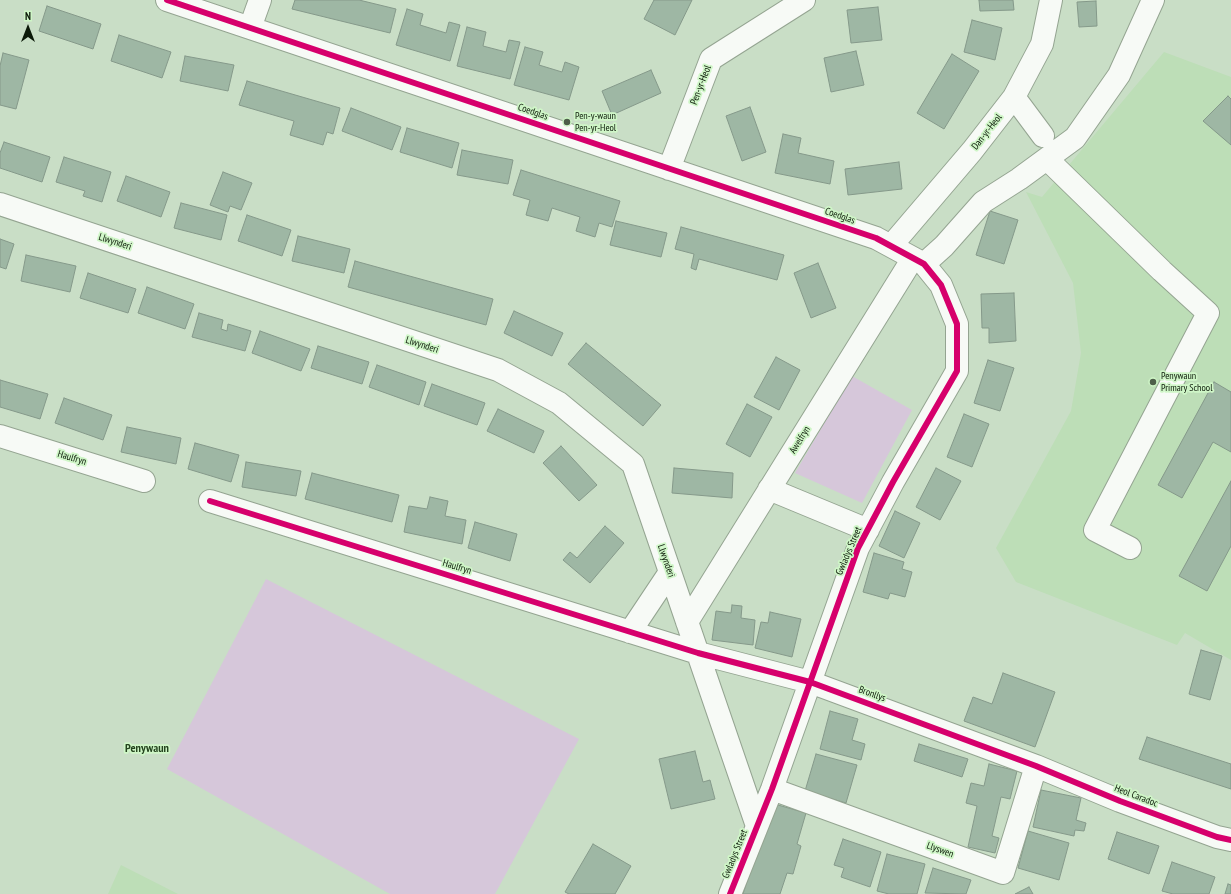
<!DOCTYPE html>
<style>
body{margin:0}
#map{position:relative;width:1231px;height:894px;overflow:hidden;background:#c9dec6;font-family:"PT Sans Narrow",sans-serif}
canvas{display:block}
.north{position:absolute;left:8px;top:8px;width:40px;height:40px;-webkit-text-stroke:3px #cff6c7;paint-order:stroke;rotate:0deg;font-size:11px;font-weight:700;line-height:16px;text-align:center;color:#0b1908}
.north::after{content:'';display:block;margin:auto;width:14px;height:18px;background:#0b1908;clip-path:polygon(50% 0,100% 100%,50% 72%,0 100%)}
</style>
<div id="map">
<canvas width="1231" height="894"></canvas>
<div class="north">N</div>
</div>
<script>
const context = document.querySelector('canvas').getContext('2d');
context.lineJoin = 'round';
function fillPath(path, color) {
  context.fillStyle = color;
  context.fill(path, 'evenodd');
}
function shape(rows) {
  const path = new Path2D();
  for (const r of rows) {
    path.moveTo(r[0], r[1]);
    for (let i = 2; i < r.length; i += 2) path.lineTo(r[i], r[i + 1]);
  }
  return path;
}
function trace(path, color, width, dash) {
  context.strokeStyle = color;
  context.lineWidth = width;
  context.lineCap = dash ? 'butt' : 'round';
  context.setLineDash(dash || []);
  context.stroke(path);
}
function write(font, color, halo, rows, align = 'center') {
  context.font = font + ' "PT Sans Narrow",sans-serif';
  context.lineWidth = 3.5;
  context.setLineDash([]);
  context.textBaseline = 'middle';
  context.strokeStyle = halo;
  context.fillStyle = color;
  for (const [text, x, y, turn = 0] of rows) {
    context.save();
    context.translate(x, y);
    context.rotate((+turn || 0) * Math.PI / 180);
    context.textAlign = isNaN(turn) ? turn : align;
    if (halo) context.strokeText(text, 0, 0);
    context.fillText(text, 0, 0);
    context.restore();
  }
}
fillPath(shape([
 [1164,52,1231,77,1231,660,1185,633,1177,645,1016,582,996,548,1071,411,1081,353,1073,283,1026,192,1042,197],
 [121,865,178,894,108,894]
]), '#bddeb7');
fillPath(shape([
 [852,376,912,410,862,503,795,473],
 [266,579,579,739,495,894,390,894,167,769]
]), '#d6c7da');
const building = shape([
 [295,0,359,0,396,9,390,33,292,9,295,0],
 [654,0,692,0,675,35,644,19,654,0],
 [979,0,1013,0,1014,10,980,11,979,0],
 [1096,1,1097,26,1079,27,1077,2,1096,1],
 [47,6,101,24,93,49,39,31,47,6],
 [878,7,882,40,851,43,847,10,878,7],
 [407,9,423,14,420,25,446,33,449,22,460,25,450,61,396,45,407,9],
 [972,20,1002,28,995,60,964,52,972,20],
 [467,27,486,32,483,46,506,52,509,40,520,42,510,79,457,66,467,27],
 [119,35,171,52,162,78,111,61,119,35],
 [525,47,543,52,539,65,562,72,565,62,579,67,569,100,514,85,525,47],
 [856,51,864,85,831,92,824,58,856,51],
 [3,53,29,60,16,109,0,105,0,66,3,53],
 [952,54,979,71,944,129,917,113,952,54],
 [185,56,234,65,228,91,180,81,185,56],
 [651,70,661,93,612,115,602,91,651,70],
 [247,81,340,108,333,134,327,132,323,145,290,135,294,121,239,105,247,81],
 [1228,96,1231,99,1231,145,1203,121,1228,96],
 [750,107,766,152,742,161,726,116,750,107],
 [351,108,401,127,392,150,342,131,351,108],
 [407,128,459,143,452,168,400,152,407,128],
 [783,134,801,138,798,153,834,161,830,184,775,173,783,134],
 [4,142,50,157,42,182,0,168,0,153,4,142],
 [462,150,513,160,508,184,457,175,462,150],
 [64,157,111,172,102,202,83,196,85,191,56,182,64,157],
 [899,162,902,189,848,195,845,169,899,162],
 [521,170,620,201,612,227,599,223,595,237,576,231,580,217,552,208,548,221,526,215,530,200,513,195,521,170],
 [223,172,252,183,241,210,230,206,228,212,210,205,223,172],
 [126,176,170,192,161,217,117,201,126,176],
 [181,203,227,215,221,240,174,228,181,203],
 [990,211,1018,220,1004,264,976,255,990,211],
 [247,215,291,230,282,256,238,241,247,215],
 [616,221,667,233,661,257,610,245,616,221],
 [681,227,784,255,777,280,699,259,696,270,691,268,694,254,675,249,681,227],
 [298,236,350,249,344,273,292,261,298,236],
 [0,239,14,244,6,269,0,267,0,239],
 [26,255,76,266,70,292,21,281,26,255],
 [355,261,493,299,486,325,348,287,355,261],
 [818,263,836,308,811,318,794,273,818,263],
 [88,273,136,289,128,313,80,298,88,273],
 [147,287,194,304,185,329,138,313,147,287],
 [1014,293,1016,341,989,343,989,328,982,328,981,294,1014,293],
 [514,311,563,333,552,356,504,333,514,311],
 [199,313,223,320,221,329,227,331,228,324,251,331,245,351,192,337,199,313],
 [260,331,310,349,301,371,252,353,260,331],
 [586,343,661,405,643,426,568,364,586,343],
 [318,346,369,362,362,384,311,368,318,346],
 [776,357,800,370,779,410,754,397,776,357],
 [988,360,1014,368,1000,411,974,403,988,360],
 [377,365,426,382,419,405,369,387,377,365],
 [0,380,48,394,40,419,0,407,0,380],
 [1214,382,1231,392,1231,452,1213,442,1182,498,1158,485,1214,382],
 [432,384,485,403,477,425,424,406,432,384],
 [64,398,112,415,103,440,55,423,64,398],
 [747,404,772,417,750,457,726,444,747,404],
 [498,409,544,431,534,453,487,431,498,409],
 [964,414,989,424,972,467,947,457,964,414],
 [127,427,181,438,176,464,121,452,127,427],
 [195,443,239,455,231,482,188,469,195,443],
 [561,446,597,485,579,501,543,463,561,446],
 [246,462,301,471,296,496,242,487,246,462],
 [674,468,733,473,732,498,672,493,674,468],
 [936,468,961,481,940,520,916,507,936,468],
 [312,473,399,495,392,522,305,499,312,473],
 [1231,481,1231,546,1207,591,1179,576,1231,481],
 [430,497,448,501,445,516,466,520,462,544,404,532,409,506,427,509,430,497],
 [895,511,920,523,904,558,879,546,895,511],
 [475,522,517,534,510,561,468,548,475,522],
 [605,526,624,543,590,583,563,560,570,552,577,558,605,526],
 [874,553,904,562,902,569,912,572,905,597,890,593,888,599,863,592,874,553],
 [732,605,742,606,741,618,755,620,753,645,712,640,716,611,731,613,732,605],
 [770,612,801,619,792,657,755,648,761,622,768,623,770,612],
 [1201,650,1222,656,1210,700,1189,694,1201,650],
 [1003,673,1055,692,1035,747,964,721,973,697,992,704,1003,673],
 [830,711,858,719,852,740,865,744,861,760,820,749,830,711],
 [1147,737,1231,764,1231,789,1139,759,1147,737],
 [919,744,968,759,962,777,914,761,919,744],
 [695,751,703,782,710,780,715,799,671,809,659,759,695,751],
 [816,754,857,765,846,803,805,791,816,754],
 [989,764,1017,771,1010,799,1001,797,992,836,999,838,995,853,968,847,977,806,966,803,971,783,984,786,989,764],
 [1041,790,1081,798,1076,820,1086,823,1084,831,1075,830,1074,836,1033,827,1041,790],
 [771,803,806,813,797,844,801,846,793,874,787,873,780,894,743,894,771,803],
 [1028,831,1069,843,1059,880,1018,868,1028,831],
 [1117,832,1159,846,1149,874,1108,859,1117,832],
 [843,839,881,852,870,887,841,877,844,868,834,865,843,839],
 [593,844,631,866,615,894,569,894,565,892,593,844],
 [887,854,925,864,917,894,889,894,877,891,887,854],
 [1172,862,1215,877,1209,894,1173,894,1162,891,1172,862],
 [933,868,971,880,966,894,925,893,933,868],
 [1228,884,1231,885,1231,894,1225,894,1228,884],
 [1029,887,1033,894,1015,894,1029,887]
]);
fillPath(building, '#9eb7a4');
trace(building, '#85998a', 1);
const minor = shape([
 [167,0,876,238,924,264,941,285,957,324,957,371,893,482,858,548,772,789,730,894],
 [250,28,260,0],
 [1014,97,1043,136],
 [1047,159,1162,271,1208,313,1095,530,1130,548],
 [669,169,711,59,804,0],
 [0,204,498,370,559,403,633,464,757,826],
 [891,246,972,151,1014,97,1042,44,1051,0],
 [924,264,944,246,983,202,1019,179,1075,138,1119,75,1153,0],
 [0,436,144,481],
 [769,489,868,530],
 [210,501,698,653,810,682,1036,766,1120,801,1217,837,1231,840],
 [687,622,913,258],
 [630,632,670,572],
 [772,789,1003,873,1036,766]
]);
trace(minor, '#94a491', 24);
trace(minor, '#f7faf6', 22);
trace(shape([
 [167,0,876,238,924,264,941,285,957,324,957,371,893,482,858,548,772,789,730,894],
 [210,501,698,653,810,682,1036,766,1120,801,1217,837,1231,840]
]), '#d6006c', 6);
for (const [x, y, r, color] of [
 [567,122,4,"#4e5e4a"],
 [1153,382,4,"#4e5e4a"]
]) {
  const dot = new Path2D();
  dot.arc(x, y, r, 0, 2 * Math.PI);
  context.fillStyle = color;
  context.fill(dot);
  trace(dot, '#cff6c7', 1.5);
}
write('10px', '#0b1908', '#cff6c7', [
 ["Pen-yr-Heol",701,85,-69],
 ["Coedglas",533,112,19],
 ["Dan-yr-Heol",987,132,-52],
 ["Coedglas",840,216,19],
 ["Llwynderi",115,242,18],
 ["Llwynderi",422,345,18],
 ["Awelfryn",800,440,-58],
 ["Haulfryn",72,458,17],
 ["Gwladys Street",849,551,-67],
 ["Llwynderi",666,561,71],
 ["Haulfryn",457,567,17],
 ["Bronllys",872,694,20],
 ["Heol Caradoc",1136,796,21],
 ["Llyswen",940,850,20],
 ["Gwladys Street",735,854,-68]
]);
write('10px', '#0b1908', '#cff6c7', [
 ["Pen-y-waun",575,116],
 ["Pen-yr-Heol",575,128],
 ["Penywaun",1161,376],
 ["Primary School",1161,388]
], 'left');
write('bold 12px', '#24441e', '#cff6c7', [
 ["Penywaun",147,749]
]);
</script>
